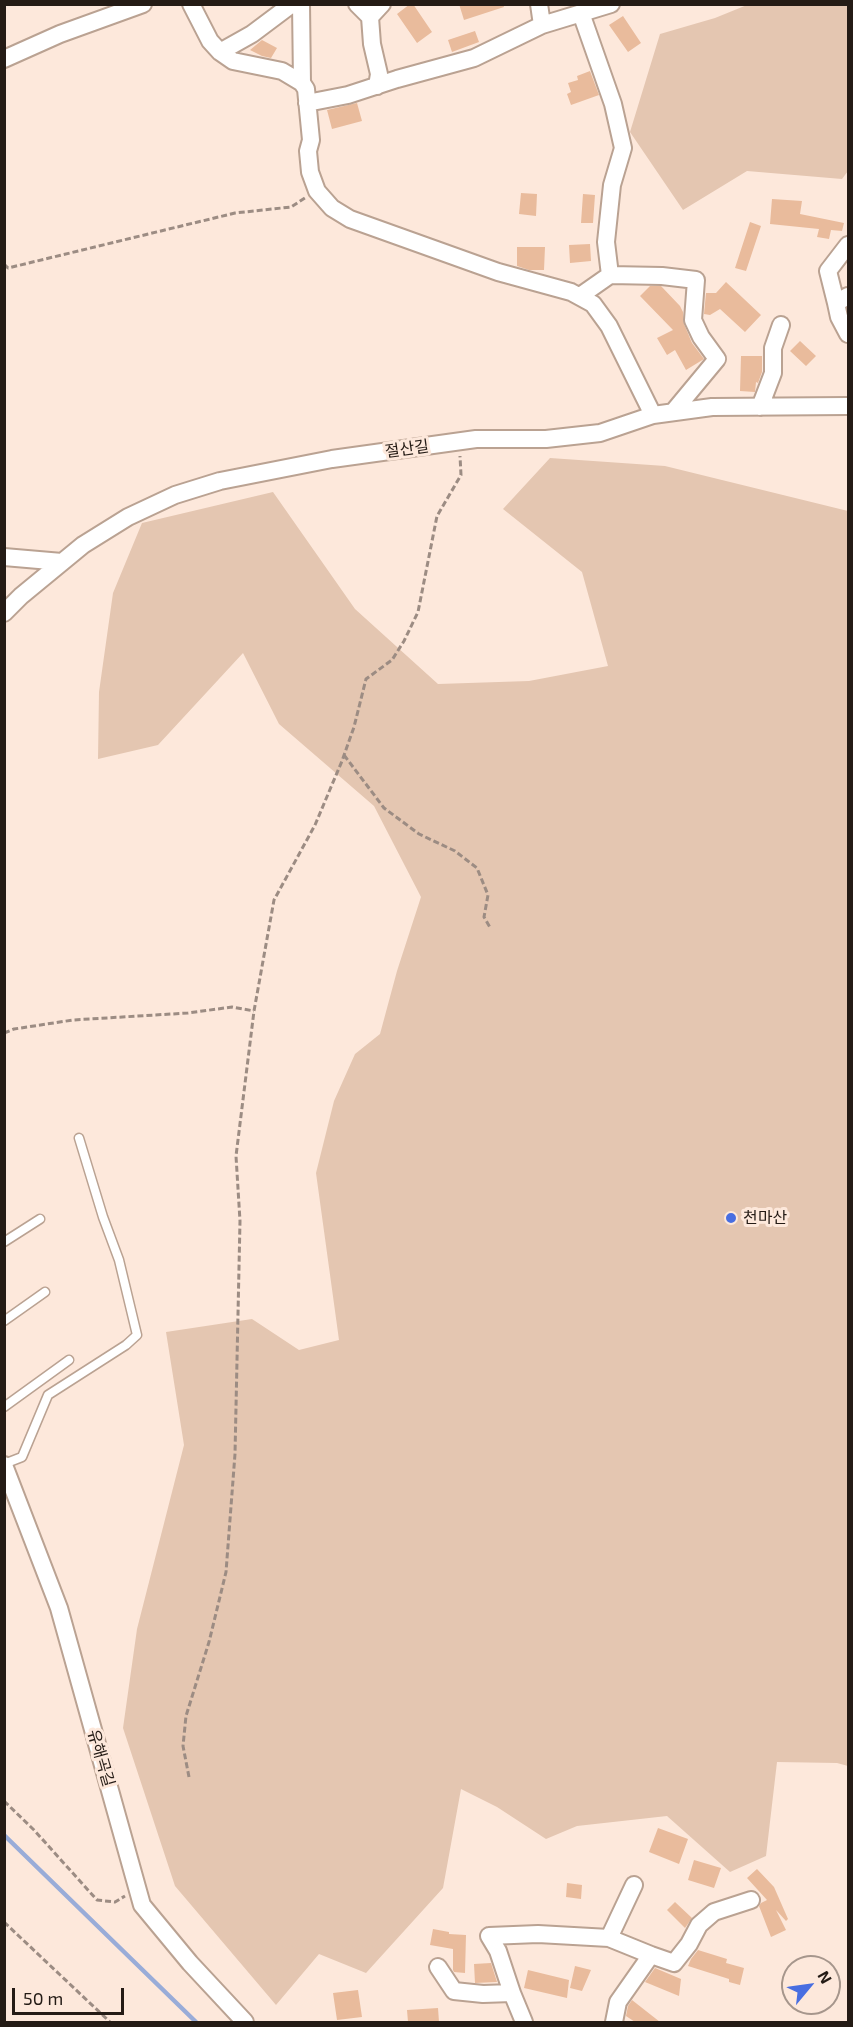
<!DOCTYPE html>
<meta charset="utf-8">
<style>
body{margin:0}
#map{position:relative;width:853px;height:2027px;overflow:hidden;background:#fde8db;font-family:"Exo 2",sans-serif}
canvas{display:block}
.frame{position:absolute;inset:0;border:6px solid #241b15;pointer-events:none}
.north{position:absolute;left:781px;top:1955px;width:60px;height:60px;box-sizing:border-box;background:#fde8db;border:2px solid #a6968c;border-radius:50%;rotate:61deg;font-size:16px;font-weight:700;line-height:24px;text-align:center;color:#241b15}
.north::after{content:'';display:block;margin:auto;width:21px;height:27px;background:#486ee1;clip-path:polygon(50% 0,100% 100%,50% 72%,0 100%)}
.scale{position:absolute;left:12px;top:1988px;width:112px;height:27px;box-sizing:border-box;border:3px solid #241b15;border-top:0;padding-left:8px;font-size:18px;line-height:21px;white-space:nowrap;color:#241b15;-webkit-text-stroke:4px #fde8db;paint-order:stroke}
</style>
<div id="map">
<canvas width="853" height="2027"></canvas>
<div class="frame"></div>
<div class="north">N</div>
<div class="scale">50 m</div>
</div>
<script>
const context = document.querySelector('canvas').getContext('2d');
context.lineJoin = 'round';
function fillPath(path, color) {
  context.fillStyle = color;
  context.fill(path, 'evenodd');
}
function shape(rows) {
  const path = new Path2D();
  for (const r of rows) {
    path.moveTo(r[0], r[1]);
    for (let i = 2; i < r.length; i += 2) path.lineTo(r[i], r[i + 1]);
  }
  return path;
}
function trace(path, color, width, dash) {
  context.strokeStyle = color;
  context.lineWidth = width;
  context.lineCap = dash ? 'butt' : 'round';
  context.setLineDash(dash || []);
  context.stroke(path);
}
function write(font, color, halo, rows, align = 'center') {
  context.font = font + ' "Exo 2","Noto Sans KR",sans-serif';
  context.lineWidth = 6;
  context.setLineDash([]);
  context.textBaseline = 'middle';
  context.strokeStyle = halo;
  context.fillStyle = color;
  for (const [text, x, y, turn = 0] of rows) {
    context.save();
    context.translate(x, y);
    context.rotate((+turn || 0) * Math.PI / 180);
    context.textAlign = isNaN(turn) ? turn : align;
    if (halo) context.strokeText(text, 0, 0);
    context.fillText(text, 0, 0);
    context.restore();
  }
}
fillPath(shape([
 [747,5,848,5,848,171,842,179,747,171,683,210,630,132,660,34,715,18],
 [550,458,665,466,848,511,848,1766,837,1763,777,1762,766,1856,730,1872,667,1816,577,1826,546,1839,497,1807,461,1789,443,1888,366,1973,319,1954,276,2005,175,1886,123,1728,137,1629,184,1445,166,1332,252,1319,299,1350,339,1340,316,1173,334,1101,355,1054,380,1034,397,971,421,897,374,806,279,724,243,653,158,745,98,759,99,692,113,593,142,523,273,492,355,609,438,684,529,681,608,666,582,572,503,509]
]), '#e4c6b1');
trace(shape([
 [4,1835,196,2022]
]), '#99acd8', 4.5);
fillPath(shape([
 [410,4,413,4,432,32,417,43,397,14],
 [459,4,503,4,504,7,464,20],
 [623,16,641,43,628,52,609,25],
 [475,31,479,42,452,52,448,40],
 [262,40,277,48,271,58,262,56,250,50],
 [590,71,599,95,571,105,567,94,571,92,568,83,578,80,577,76],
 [357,103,362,121,332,129,327,110],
 [521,193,537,194,536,216,519,214],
 [583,194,595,195,593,223,581,223],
 [772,199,802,201,800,214,844,223,842,231,831,230,829,239,817,237,819,229,770,224],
 [750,222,761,226,746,271,735,268],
 [590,244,591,261,570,263,569,245],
 [517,247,545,247,544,270,529,270,517,266],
 [726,282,761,315,745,332,720,309,710,315,704,314,706,293,716,293],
 [650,286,661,286,680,306,683,312,684,324,692,343,704,359,686,370,675,350,667,355,657,338,673,330,640,296],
 [800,341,816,356,806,366,790,351],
 [741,356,762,356,762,372,758,383,756,382,755,392,740,391],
 [658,1828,688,1839,679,1864,649,1852],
 [694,1860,721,1868,714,1888,688,1880],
 [757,1869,774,1887,788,1919,786,1921,776,1910,786,1930,771,1937,759,1906,761,1903,767,1900,747,1878],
 [567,1883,582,1885,581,1899,566,1897],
 [675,1902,692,1918,685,1928,667,1910],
 [433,1929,449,1932,449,1934,466,1935,465,1973,454,1972,453,1970,453,1949,430,1945],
 [698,1950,727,1959,726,1963,744,1968,740,1985,729,1982,729,1979,688,1966,691,1959],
 [491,1963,497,1982,475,1983,474,1964],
 [575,1966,591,1970,582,1991,570,1988],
 [655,1968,681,1979,679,1996,645,1982],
 [528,1970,569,1980,567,1998,524,1988],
 [358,1990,362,2017,337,2020,333,1993],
 [632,2000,660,2022,635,2022,626,2016,628,2006],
 [438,2008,439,2022,408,2022,407,2010]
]), '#e9bb9c');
const lane = shape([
 [4,1242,40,1219],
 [4,1321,45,1292],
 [4,1407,69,1360],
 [4,1464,22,1457,48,1395,126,1345,137,1335,119,1260,103,1217,79,1138]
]);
const street = shape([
 [191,4,210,41,220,52,233,61,282,71,302,83,306,89,311,140,308,151,310,172,317,191,332,208,350,219,498,272,571,292,593,304,609,326,653,415],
 [301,4,302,83],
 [357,4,370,17,382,4],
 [539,4,542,25],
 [370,17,372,44,379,74,377,86],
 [220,52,252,34,292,4],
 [4,59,60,34,143,4],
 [307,103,348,95,397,79,474,58,542,25,611,4],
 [610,275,662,276,696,280,693,320,701,337,717,359,673,412],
 [580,296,610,275,606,242,612,185,623,148,613,104,581,13],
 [848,296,836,303,839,317,848,334],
 [836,303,828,271,848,245],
 [760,407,773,373,773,348,781,325],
 [4,557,62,562],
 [4,613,21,596,83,545,128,517,175,495,220,481,332,459,476,439,546,439,600,433,653,415,712,407,848,406],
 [4,1465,59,1608,142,1905,190,1963,245,2022],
 [489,1936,538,1934,609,1938,651,1955],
 [489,1936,498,1951,512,1993],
 [609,1938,634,1885],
 [438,1967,454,1991,483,1994,512,1993,524,2022],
 [614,2022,618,2002,651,1955,674,1963,689,1944,699,1925,714,1912,751,1900]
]);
trace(lane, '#baa292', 11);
trace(street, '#baa292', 20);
trace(shape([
 [4,264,8,268,235,213,291,207,305,198],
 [344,755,384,808,419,834,455,851,477,868,488,895,484,917,491,929],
 [4,1033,14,1029,73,1020,188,1013,232,1007,254,1011],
 [189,1777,183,1746,186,1716,209,1642,226,1572,235,1454,240,1221,236,1156,254,1011,274,900,315,825,342,761,354,727,366,679,392,660,404,641,418,612,437,516,461,475,460,456],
 [4,1801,34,1830,97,1900,115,1902,125,1896],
 [4,1922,110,2022]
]), '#9c8c83', 3, [6, 3]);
trace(lane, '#fff', 8);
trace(street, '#fff', 16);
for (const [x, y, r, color] of [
 [731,1218,6,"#486ee1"]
]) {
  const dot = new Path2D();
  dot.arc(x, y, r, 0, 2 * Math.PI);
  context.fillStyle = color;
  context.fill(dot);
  trace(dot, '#fde8db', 2);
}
write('16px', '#241b15', '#fde8db', [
 ["절산길",407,449,-8],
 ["유해곡길",101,1758,74]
]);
write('16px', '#241b15', '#fde8db', [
 ["천마산",743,1218]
], 'left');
</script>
